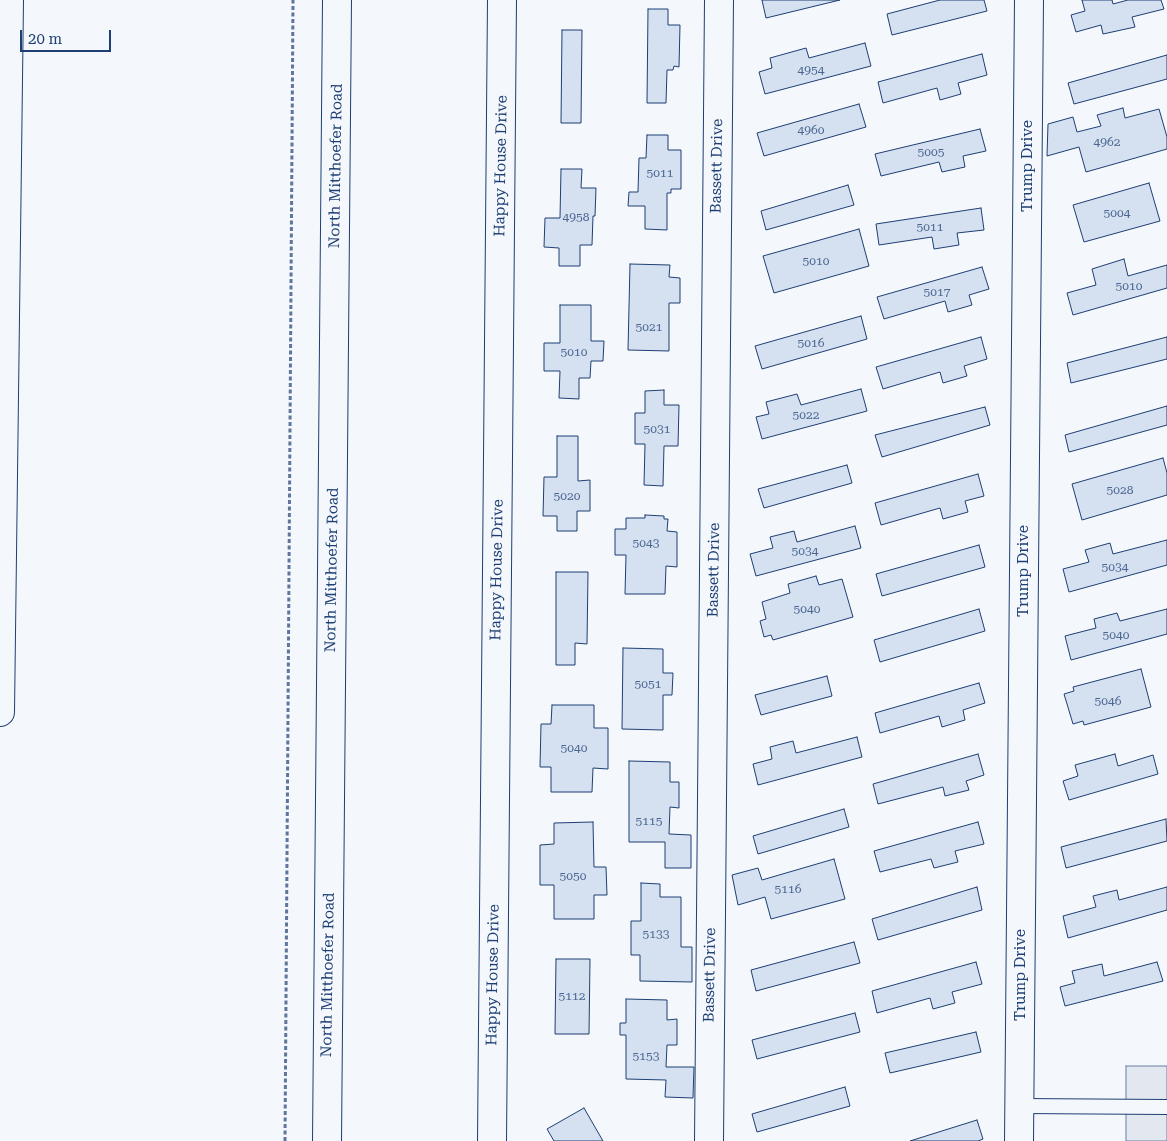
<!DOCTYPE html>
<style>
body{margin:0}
#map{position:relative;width:1167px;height:1141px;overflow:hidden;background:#f4f7fb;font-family:"Roboto Serif",serif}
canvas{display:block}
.scale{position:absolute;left:20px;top:30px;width:91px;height:22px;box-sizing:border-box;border:2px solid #1d3f73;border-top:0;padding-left:6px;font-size:15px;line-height:18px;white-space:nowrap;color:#1d3f73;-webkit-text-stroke:4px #f4f7fb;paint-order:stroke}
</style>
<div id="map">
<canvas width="1167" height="1141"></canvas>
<div class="scale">20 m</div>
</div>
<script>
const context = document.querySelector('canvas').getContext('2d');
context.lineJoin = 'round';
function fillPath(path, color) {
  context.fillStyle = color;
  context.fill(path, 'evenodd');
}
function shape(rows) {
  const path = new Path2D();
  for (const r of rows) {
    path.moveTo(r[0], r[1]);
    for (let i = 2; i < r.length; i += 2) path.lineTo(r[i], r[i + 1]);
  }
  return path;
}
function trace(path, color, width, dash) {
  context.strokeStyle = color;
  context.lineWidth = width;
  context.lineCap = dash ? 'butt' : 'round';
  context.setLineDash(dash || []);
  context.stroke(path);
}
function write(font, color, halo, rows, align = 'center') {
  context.font = font + ' "Roboto Serif",serif';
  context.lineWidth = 4;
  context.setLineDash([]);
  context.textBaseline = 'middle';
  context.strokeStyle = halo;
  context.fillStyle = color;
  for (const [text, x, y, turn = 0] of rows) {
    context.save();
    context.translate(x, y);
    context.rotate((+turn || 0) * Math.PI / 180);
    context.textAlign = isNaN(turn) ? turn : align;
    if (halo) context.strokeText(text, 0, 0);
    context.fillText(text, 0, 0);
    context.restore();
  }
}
const parking = shape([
 [1126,1066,1167,1066,1167,1141,1126,1141,1126,1066]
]);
fillPath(parking, '#e3e8f0');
trace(parking, '#687fa3', 1);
const building = shape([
 [762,0,840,0,766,18,762,0],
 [940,0,984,0,987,11,892,35,887,14,940,0],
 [1082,0,1112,0,1113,4,1128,0,1161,0,1164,9,1132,17,1135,27,1103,34,1101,25,1076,32,1071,15,1085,11,1082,0],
 [648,9,668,9,668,25,680,25,679,67,674,66,673,70,667,70,666,103,647,103,648,9],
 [562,30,582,30,581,123,561,123,562,30],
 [865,43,871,66,765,94,759,72,772,68,770,58,806,48,809,58,865,43],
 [982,54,987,75,958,83,961,94,940,100,937,88,883,103,878,82,982,54],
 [1167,55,1167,79,1074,104,1068,83,1167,55],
 [859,104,866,127,764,156,757,133,859,104],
 [1123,108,1125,118,1159,109,1167,137,1167,149,1086,172,1079,147,1047,156,1048,124,1073,117,1077,132,1101,126,1097,115,1123,108],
 [980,129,986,151,963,156,965,167,942,172,939,162,881,176,875,154,980,129],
 [647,135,668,135,668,150,681,150,681,189,671,189,671,193,667,193,667,230,645,229,645,206,628,206,629,192,638,192,639,158,646,158,647,135],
 [561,169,582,169,581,188,596,188,595,216,593,216,592,245,580,245,580,266,559,266,559,248,544,247,545,218,560,218,561,169],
 [1149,183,1160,221,1084,242,1073,205,1149,183],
 [848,185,854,205,766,230,761,211,848,185],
 [981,208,984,230,957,233,959,245,934,249,932,237,879,245,876,224,981,208],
 [859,229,869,266,774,293,763,256,859,229],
 [1124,259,1128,276,1167,265,1167,288,1073,315,1067,293,1096,285,1092,269,1124,259],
 [630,264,670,265,669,277,680,278,680,303,669,303,669,351,628,350,630,264],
 [982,267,989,289,969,295,972,305,948,312,945,301,884,319,877,297,982,267],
 [560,305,591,305,591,341,604,341,603,361,591,361,590,378,579,378,579,399,559,398,560,371,544,371,544,343,560,343,560,305],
 [861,316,867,339,762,369,755,346,861,316],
 [981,337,987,359,964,366,967,376,943,383,940,372,883,389,876,367,981,337],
 [1167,337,1167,359,1071,383,1067,363,1167,337],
 [861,389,867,411,762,439,756,417,769,414,766,402,797,394,801,405,861,389],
 [664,390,664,405,679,405,678,446,664,446,663,486,644,485,645,444,635,444,635,413,645,413,645,391,664,390],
 [1167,406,1167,425,1069,452,1065,435,1167,406],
 [985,407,990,425,882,457,875,435,985,407],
 [557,436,578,436,578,481,590,480,590,511,577,511,577,531,557,531,557,516,543,516,544,477,557,477,557,436],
 [1163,458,1167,473,1167,495,1082,520,1072,484,1163,458],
 [847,465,852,483,764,508,758,489,847,465],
 [978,474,984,496,965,501,968,512,943,519,940,508,881,525,875,503,978,474],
 [645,515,664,516,664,519,668,519,667,531,677,532,677,567,666,566,665,594,625,594,626,555,615,555,615,529,626,529,626,518,645,518,645,515],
 [855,526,861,548,756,576,750,554,773,548,770,537,794,531,797,542,855,526],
 [1167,540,1167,565,1069,592,1063,569,1089,562,1085,550,1110,543,1113,554,1167,540],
 [979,545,985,567,882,596,876,574,979,545],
 [556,572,588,572,587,644,575,643,575,665,556,665,556,572],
 [816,576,819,585,842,579,853,617,773,640,771,635,764,637,760,621,766,619,762,602,790,593,788,584,816,576],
 [979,609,985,631,880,662,874,640,979,609],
 [1167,609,1167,634,1071,660,1065,636,1096,628,1094,619,1117,613,1120,621,1167,609],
 [623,648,663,649,663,673,673,673,672,695,663,695,663,730,622,729,623,648],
 [1141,669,1151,707,1084,725,1083,721,1073,724,1064,694,1074,691,1073,687,1141,669],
 [827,676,832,696,761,715,755,695,827,676],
 [979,683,985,703,963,710,965,720,942,727,939,716,880,733,875,713,979,683],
 [552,705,594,705,594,728,608,728,608,769,593,768,592,792,551,792,551,767,540,767,541,724,551,724,552,705],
 [857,737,862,757,758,785,753,764,772,759,770,747,793,741,796,753,857,737],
 [978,754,984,775,966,781,969,790,945,796,943,787,878,804,873,784,978,754],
 [1115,754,1118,766,1153,755,1158,774,1069,800,1063,781,1078,776,1075,765,1115,754],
 [629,761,670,762,670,782,679,782,679,808,670,807,669,834,691,835,691,868,665,868,665,842,629,842,629,761],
 [844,809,849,827,758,854,753,836,844,809],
 [1166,819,1167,841,1066,868,1061,847,1166,819],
 [593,822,594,867,606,867,607,895,594,895,594,919,554,919,554,885,540,885,540,845,554,844,554,823,593,822],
 [978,822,984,844,955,851,958,862,934,868,931,859,880,872,874,851,978,822],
 [834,859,845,899,771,919,765,897,738,905,732,875,758,868,762,880,834,859],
 [641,883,660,884,660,897,681,897,681,947,692,947,692,982,640,981,640,955,631,955,631,921,641,921,641,883],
 [977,887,982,910,878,940,872,919,977,887],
 [1167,887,1167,910,1068,938,1063,916,1096,907,1093,896,1117,890,1119,900,1167,887],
 [854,942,860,963,756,991,751,970,854,942],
 [556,959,590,959,589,1034,555,1034,556,959],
 [976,962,982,984,952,992,955,1003,933,1009,930,998,877,1013,872,991,976,962],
 [1157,962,1163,981,1065,1006,1060,987,1075,983,1072,971,1102,964,1104,976,1157,962],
 [626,999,667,1000,667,1020,677,1019,677,1045,667,1045,666,1067,694,1067,693,1098,665,1097,666,1080,626,1079,626,1035,620,1035,620,1023,626,1023,626,999],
 [855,1013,860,1032,757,1059,752,1040,855,1013],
 [976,1032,981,1052,890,1073,885,1053,976,1032],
 [845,1087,850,1106,757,1132,752,1114,845,1087],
 [584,1108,603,1141,554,1141,547,1129,584,1108],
 [977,1120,983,1139,978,1141,910,1141,977,1120]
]);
fillPath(building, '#d5e0f0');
trace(building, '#1d3f73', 1);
const service = shape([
 [1020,1106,1167,1107]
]);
const minor = shape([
 [0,712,9,0],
 [492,1141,502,0],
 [709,1141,719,0],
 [1019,1141,1029,0]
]);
const secondary = shape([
 [327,1141,337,0]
]);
trace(service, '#1d3f73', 16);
trace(minor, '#1d3f73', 30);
trace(secondary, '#1d3f73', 30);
trace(shape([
 [285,1141,293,0]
]), '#5e769c', 3, [4, 2.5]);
trace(service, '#f4f7fb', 14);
trace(minor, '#f4f7fb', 28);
trace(secondary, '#f4f7fb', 28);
write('12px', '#4b6792', null, [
 ["4954",811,70],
 ["4960",811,130],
 ["4962",1107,142],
 ["5005",931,152],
 ["5011",660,173],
 ["5004",1117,213],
 ["4958",576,217],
 ["5011",930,227],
 ["5010",816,261],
 ["5010",1129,286],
 ["5017",937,292],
 ["5021",649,327],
 ["5016",811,343],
 ["5010",574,352],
 ["5022",806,415],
 ["5031",657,429],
 ["5028",1120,490],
 ["5020",567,496],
 ["5043",646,543],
 ["5034",805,551],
 ["5034",1115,567],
 ["5040",807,609],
 ["5040",1116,635],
 ["5051",648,684],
 ["5046",1108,701],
 ["5040",574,748],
 ["5115",649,821],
 ["5050",573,876],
 ["5116",788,889],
 ["5133",656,934],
 ["5112",572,996],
 ["5153",646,1056]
]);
write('15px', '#1d3f73', '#f4f7fb', [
 ["North Mitthoefer Road",336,166,-89],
 ["Happy House Drive",501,166,-89],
 ["Bassett Drive",717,166,-89],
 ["Trump Drive",1028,166,-90],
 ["North Mitthoefer Road",332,570,-89],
 ["Happy House Drive",497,570,-89],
 ["Bassett Drive",714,570,-89],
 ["Trump Drive",1024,571,-90],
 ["North Mitthoefer Road",328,975,-89],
 ["Happy House Drive",493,975,-89],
 ["Bassett Drive",710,975,-89],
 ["Trump Drive",1021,975,-90]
]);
</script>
